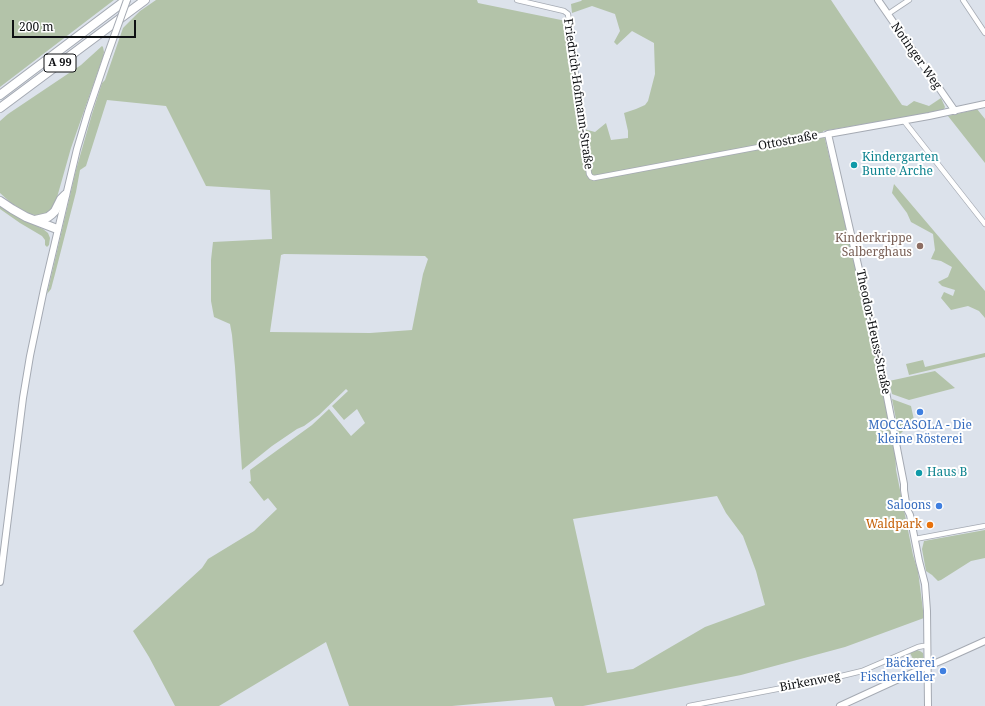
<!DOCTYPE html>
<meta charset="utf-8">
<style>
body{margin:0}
#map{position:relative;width:985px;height:706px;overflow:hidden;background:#dce2eb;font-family:"Noto Serif",serif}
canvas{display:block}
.scale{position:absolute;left:12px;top:20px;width:124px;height:18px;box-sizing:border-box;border:2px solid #0e1013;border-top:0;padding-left:5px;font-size:12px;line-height:14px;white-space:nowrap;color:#0e1013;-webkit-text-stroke:3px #fff;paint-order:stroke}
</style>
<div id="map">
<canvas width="985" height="706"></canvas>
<div class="scale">200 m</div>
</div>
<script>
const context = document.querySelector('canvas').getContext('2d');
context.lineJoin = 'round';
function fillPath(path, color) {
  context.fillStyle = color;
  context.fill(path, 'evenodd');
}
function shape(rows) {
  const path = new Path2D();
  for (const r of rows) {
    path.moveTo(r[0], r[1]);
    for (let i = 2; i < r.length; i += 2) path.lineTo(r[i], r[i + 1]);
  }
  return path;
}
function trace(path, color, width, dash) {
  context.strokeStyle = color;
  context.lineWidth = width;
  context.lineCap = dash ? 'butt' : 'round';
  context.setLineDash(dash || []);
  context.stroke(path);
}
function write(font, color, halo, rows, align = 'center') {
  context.font = font + ' "Noto Serif",serif';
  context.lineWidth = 4;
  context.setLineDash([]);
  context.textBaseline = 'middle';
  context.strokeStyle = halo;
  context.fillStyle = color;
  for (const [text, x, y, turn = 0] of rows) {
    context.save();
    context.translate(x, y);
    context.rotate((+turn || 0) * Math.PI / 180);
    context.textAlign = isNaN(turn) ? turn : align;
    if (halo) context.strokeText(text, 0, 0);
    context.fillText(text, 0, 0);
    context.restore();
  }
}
fillPath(shape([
 [0,0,114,0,0,87],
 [156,0,477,0,478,3,566,21,580,128,595,132,606,123,611,140,628,138,628,131,624,113,636,109,645,105,648,101,655,74,654,43,632,31,617,45,614,42,620,31,615,14,592,6,572,13,571,4,581,1,582,0,831,0,847,24,902,105,907,106,914,101,929,106,941,98,945,107,944,109,929,113,823,131,860,283,882,383,895,446,896,470,913,555,918,571,924,618,845,647,741,675,640,695,583,706,555,706,552,697,452,706,349,706,326,642,219,706,175,706,149,657,133,631,202,568,208,559,254,531,277,509,268,498,264,501,249,482,251,481,250,470,312,425,329,409,351,436,365,423,357,409,344,420,332,406,348,391,346,389,319,415,304,426,297,429,272,446,242,470,235,367,232,335,230,324,214,317,211,301,211,260,213,242,272,239,270,190,206,186,166,106,107,100,86,166,80,170,76,192,55,274,51,289,47,294,76,170,92,114,102,83,105,80,123,28,140,11],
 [284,254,425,256,428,259,423,274,412,330,370,333,270,332,281,255],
 [717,496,726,513,743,536,756,571,765,605,705,627,633,669,607,673,573,519],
 [102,46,103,47,104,52,103,57,71,148,56,201,53,210,47,215,40,216,30,214,24,211,11,203,0,193,0,121,8,114,81,65],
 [977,109,985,119,985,163,948,116],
 [894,184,985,291,985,318,979,311,968,306,951,310,941,298,944,292,953,296,955,290,942,286,938,282,948,277,952,267,941,261,931,259,935,250,933,234,911,222,907,213,892,193],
 [0,205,20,218,43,229,48,233,50,238,49,245,47,247,45,245,45,240,42,236,20,223,0,209],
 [985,353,985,357,909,375,906,364,923,360,925,367],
 [935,371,955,388,909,400,892,394,889,381],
 [892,399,911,406,914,420,899,435],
 [985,530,985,558,971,561,941,580,938,581,932,575,926,571,922,549,924,541],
 [917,650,920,651,923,653,924,662,916,665,910,653]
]), '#b3c3a9');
const street = shape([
 [517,0,564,11,568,14,589,174,591,177,594,178,828,134],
 [963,0,985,33],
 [888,14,909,0],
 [904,121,985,224],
 [915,539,985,526],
 [689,706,829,679,862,671,918,647,923,646,927,646]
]);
const secondary = shape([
 [878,0,955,111],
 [0,582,23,398,30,356,44,289,77,149,88,112,107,56],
 [840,706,903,677,945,659,985,641],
 [928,706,927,611,925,584,919,561,910,515,907,509,904,490,904,484,880,361,828,134,929,116,985,104]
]);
const highway = shape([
 [0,95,126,0],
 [0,108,145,0],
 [0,201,12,209,26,217,57,229],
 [35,220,48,217,52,214,55,211,61,199,65,195]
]);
trace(street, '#a5aab3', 6);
trace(secondary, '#a5aab3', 8);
trace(highway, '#a5aab3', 10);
trace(street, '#fff', 4.5);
trace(secondary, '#fff', 6);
trace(highway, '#fff', 8);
const secondaryBridge = shape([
 [107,56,127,0]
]);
trace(secondaryBridge, '#a5aab3', 8, []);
trace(secondaryBridge, '#fff', 6);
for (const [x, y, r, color] of [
 [854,165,4,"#0f9aa8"],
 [920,246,4,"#8d6e63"],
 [920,412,4,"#3f7fe0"],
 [919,473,4,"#0f9aa8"],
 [939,506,4,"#3f7fe0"],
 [930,525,4,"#e8710a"],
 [943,671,4,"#3f7fe0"]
]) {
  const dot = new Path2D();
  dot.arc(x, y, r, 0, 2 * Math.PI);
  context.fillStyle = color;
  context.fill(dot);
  trace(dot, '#fff', 1.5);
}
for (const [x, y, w] of [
 [60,63,32]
]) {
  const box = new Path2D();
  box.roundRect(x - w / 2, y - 9, w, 18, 3);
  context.fillStyle = '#fff';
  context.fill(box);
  trace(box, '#0e1013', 1);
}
write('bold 11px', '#0e1013', null, [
 ["A 99",60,63]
]);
write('12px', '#0e1013', '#fff', [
 ["Notinger Weg",916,56,55],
 ["Friedrich-Hofmann-Straße",578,94,82],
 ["Ottostraße",788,141,-11],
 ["Theodor-Heuss-Straße",873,332,78],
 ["Birkenweg",810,682,-11]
]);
write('12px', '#0d838f', '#fff', [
 ["Kindergarten",862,158],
 ["Bunte Arche",862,172],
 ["Haus B",927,473]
], 'left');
write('12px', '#785e54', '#fff', [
 ["Kinderkrippe",912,239],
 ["Salberghaus",912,253]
], 'right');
write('12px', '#366cbe', '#fff', [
 ["MOCCASOLA - Die",920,426,"center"],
 ["kleine Rösterei",920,440,"center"],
 ["Saloons",931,506],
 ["Bäckerei",935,664],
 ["Fischerkeller",935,678]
], 'right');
write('12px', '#c56008', '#fff', [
 ["Waldpark",922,525]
], 'right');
</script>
